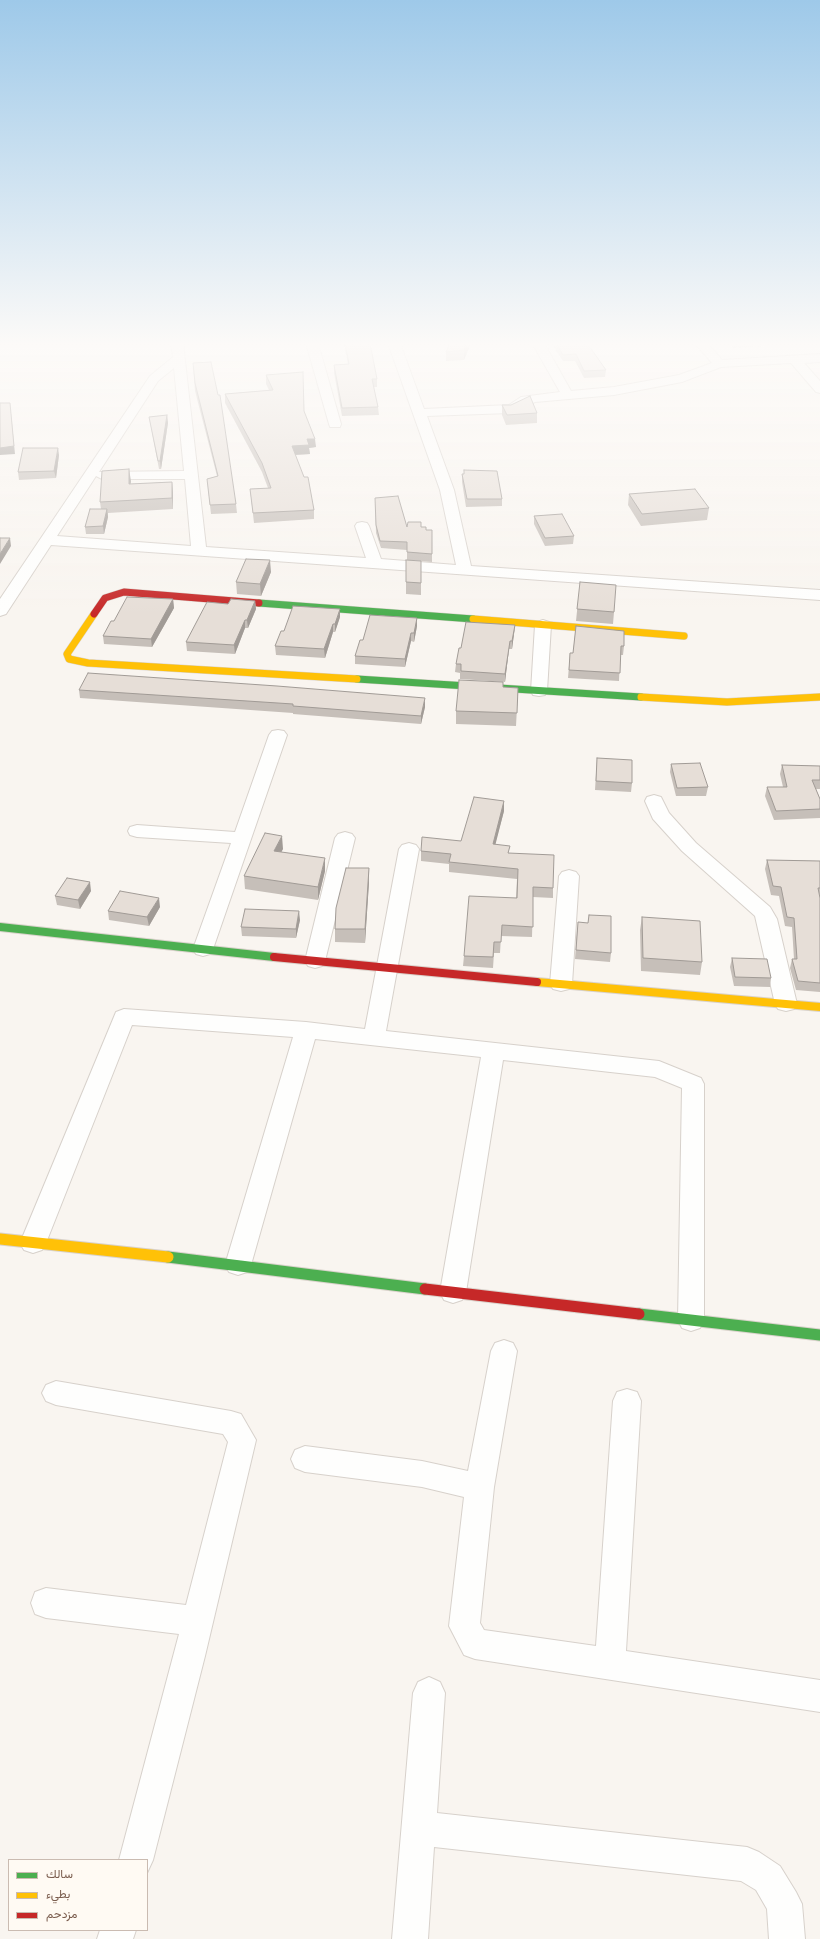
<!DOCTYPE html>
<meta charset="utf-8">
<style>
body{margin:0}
#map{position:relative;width:820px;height:1939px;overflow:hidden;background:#f9f5f0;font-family:Figtree,Vazirmatn,sans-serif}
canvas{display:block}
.legend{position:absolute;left:8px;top:1859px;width:140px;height:72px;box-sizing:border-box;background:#fffaf3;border:1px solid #cabbb1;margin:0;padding:5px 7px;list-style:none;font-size:12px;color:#7a5c4d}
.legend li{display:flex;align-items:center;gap:8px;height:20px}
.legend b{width:20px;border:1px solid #cabbb1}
</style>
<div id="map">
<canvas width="820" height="1939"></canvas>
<ul class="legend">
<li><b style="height:5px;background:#4caf50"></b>سالك</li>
<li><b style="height:5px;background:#ffc107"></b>بطيء</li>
<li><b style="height:5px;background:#c62828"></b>مزدحم</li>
</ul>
</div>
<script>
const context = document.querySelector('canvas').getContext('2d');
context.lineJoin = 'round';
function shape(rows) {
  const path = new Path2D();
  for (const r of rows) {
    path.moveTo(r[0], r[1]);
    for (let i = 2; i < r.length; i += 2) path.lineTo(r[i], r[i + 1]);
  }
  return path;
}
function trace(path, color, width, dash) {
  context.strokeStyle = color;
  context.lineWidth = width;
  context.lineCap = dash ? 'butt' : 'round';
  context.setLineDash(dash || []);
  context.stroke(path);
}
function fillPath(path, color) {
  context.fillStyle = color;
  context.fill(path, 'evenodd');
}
const street = shape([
 [171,343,183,343,206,547,366,558,355,526,357,523,362,522,367,523,369,526,381,559,456,565,440,490,388,343,400,343,424,409,509,405,521,397,560,392,532,343,544,343,571,391,614,387,679,375,712,363,695,343,707,343,722,360,820,354,820,362,804,363,820,381,820,393,816,392,791,363,721,367,682,382,614,395,535,402,510,413,427,416,454,490,471,566,820,590,820,600,51,545,6,614,0,616,0,599,150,376,173,357,171,343],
 [174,368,184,471,99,472,158,381,174,368],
 [96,476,102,479,185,479,191,546,57,536,96,476],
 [306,343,318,343,341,424,340,427,330,427,329,424,306,343],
 [543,620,549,622,551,625,547,691,545,695,539,696,533,695,531,691,535,625,537,622,543,620],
 [278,730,284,731,287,735,213,949,210,954,203,956,196,954,193,949,231,843,137,837,130,835,128,831,130,827,137,825,235,832,269,735,272,731,278,730],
 [654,795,661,797,669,813,696,843,770,907,777,919,797,1004,794,1009,786,1011,778,1009,775,1004,755,916,682,851,653,819,645,801,647,797,654,795],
 [345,832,352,834,355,838,325,961,322,966,315,968,308,966,305,961,335,838,338,834,345,832],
 [409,843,416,845,419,849,386,1031,659,1061,701,1078,704,1084,704,1320,700,1328,691,1331,682,1328,678,1320,682,1088,655,1077,503,1060,466,1292,462,1300,453,1303,444,1300,440,1292,481,1057,315,1039,251,1265,247,1272,238,1275,229,1272,225,1265,293,1037,132,1025,46,1243,42,1250,33,1253,24,1250,20,1243,116,1012,124,1009,306,1022,365,1029,399,849,402,845,409,843],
 [569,870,576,872,579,876,572,984,569,989,561,991,553,989,550,984,559,876,562,872,569,870],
 [504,1340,513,1343,517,1351,494,1487,480,1623,484,1630,596,1646,613,1401,617,1392,627,1389,637,1392,641,1401,626,1651,820,1680,820,1712,475,1659,464,1655,449,1626,464,1497,422,1487,305,1472,295,1468,291,1459,295,1450,305,1446,422,1461,468,1471,491,1351,495,1343,504,1340],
 [56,1381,231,1411,241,1414,256,1440,205,1656,153,1860,147,1873,147,1860,119,1860,179,1634,46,1618,35,1614,31,1603,35,1592,46,1588,186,1605,228,1442,223,1434,56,1405,46,1401,42,1393,46,1385,56,1381],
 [429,1677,440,1682,445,1693,437,1813,747,1847,759,1852,780,1866,796,1892,802,1904,805,1939,769,1939,767,1909,756,1890,741,1881,434,1847,428,1939,392,1939,413,1693,418,1682,429,1677],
 [100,1930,136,1930,133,1939,97,1939,100,1930]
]);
const fastFar2 = shape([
 [259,603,473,619],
 [357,679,641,697]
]);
const fastFar1 = shape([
 [0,927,274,957]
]);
const fast = shape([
 [168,1257,425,1289],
 [639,1314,820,1335]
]);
const slowFar2 = shape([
 [94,614,67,654,69,659,88,663,357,679],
 [473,619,684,636],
 [641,697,727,702,820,697]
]);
const slowFar1 = shape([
 [537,982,820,1007]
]);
const slow = shape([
 [0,1239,168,1257]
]);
const jamFar2 = shape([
 [94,614,105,598,124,592,259,603]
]);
const jamFar1 = shape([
 [274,957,537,982]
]);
const jam = shape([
 [425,1289,639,1314]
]);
trace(street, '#d7d1cb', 2);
trace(fastFar2, '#d9d2cb', 8);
trace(fastFar1, '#d9d2cb', 10);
trace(fast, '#d9d2cb', 13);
trace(slowFar2, '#d9d2cb', 8);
trace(slowFar1, '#d9d2cb', 10);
trace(slow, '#d9d2cb', 13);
trace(jamFar2, '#d9d2cb', 8);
trace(jamFar1, '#d9d2cb', 10);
trace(jam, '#d9d2cb', 13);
fillPath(street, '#fefefd');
trace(fastFar2, '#4caf50', 7);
trace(fastFar1, '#4caf50', 8);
trace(fast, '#4caf50', 11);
trace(slowFar2, '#ffc107', 7);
trace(slowFar1, '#ffc107', 8);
trace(slow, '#ffc107', 11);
trace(jamFar2, '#c62828', 7);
trace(jamFar1, '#c62828', 8);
trace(jam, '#c62828', 11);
fillPath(shape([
 [344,343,370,343,377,379,377,387,374,387,378,407,379,415,342,416,334,373,334,365,348,364],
 [471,343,464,360,446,361,446,352],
 [551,343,587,343,606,370,605,377,584,378,575,361,563,361],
 [729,343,765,343,765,346,733,348],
 [193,363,236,504,237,513,211,514,207,479,217,476,195,391],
 [266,375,304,411,316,447,309,448,310,454,295,455,314,510,314,519,254,523,250,489,268,488,262,472,225,403,225,394,269,390,266,384],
 [502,405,537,413,537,423,506,425,502,415],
 [167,415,168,423,161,469,159,469,149,417],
 [59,455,56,478,19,480,18,472],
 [129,469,130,484,172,482,173,493,173,509,108,513,108,517,104,534,86,534,85,527,101,509,100,502],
 [462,474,502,499,502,506,466,507,462,482],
 [629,494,709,508,707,520,641,526,628,505],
 [375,498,407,527,421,527,426,530,432,530,432,562,407,560,407,550,381,548,376,533],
 [534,517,574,536,573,544,545,546,534,524],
 [421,561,421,595,406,594,406,582],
 [271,572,261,596,237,594,236,582],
 [580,582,614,612,613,624,576,621],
 [173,599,174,608,152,647,104,644,103,636,114,621],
 [255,601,256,609,248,628,245,628,235,654,187,651,186,642,228,604],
 [340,617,335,632,333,632,325,658,276,655,275,646,284,631],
 [417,618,417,626,414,642,411,641,405,667,355,664,355,656,363,640],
 [515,625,514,634,512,649,509,649,505,682,460,679,460,673,455,672,456,664],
 [576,626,624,646,623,655,620,655,619,681,568,678,570,653,573,653],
 [503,687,518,688,516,726,456,724,456,711],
 [79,690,425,707,421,724,293,714,293,713,80,698],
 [597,758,632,783,631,792,595,790],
 [671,764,708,787,706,796,676,796,670,772],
 [782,765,820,766,820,789,816,789,820,799,820,818,774,820,765,796,767,787,783,787,780,774],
 [504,801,504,811,495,844,509,853,553,888,553,898,533,897,532,937,501,936,500,953,494,953,493,968,463,966,464,956,516,898,517,879,449,872,449,864,421,861,421,851,461,841],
 [283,849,281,852,325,871,318,900,245,889,244,876],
 [767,860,820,861,820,992,796,990,790,968,792,959,794,959,792,927,785,926,779,896,771,895,765,869],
 [369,868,369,882,365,943,335,942,335,929],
 [91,891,80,909,57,905,55,896],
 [160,907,149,926,109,920,108,911],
 [589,915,611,953,610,962,575,959,577,931,588,923],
 [642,917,702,962,700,975,641,971,640,930],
 [300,920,296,938,242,936,241,927],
 [732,958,771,978,770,987,734,986,730,967]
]), '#c6bfb9');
fillPath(shape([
 [467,343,471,343,464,360,464,350],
 [10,403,15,454,0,455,0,448],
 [167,415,168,423,161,469,160,461],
 [307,439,315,439,316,447,309,448,310,454,292,455,292,446],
 [58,448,59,455,56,478,54,471],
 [129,469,131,481,130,496,129,484],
 [172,482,173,493,173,509,172,498],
 [107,509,108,517,104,534,103,526],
 [10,538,11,546,0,564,0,554],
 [270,560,271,572,261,596,260,584],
 [173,599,174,608,152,647,151,639],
 [255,601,256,609,248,628,247,620],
 [340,609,340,617,335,632,335,624],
 [417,618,417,626,414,642,414,633],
 [245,620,245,628,235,654,234,645],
 [333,624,333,632,325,658,324,649],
 [515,625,514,634,512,649,512,641],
 [411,633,411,641,405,667,405,659],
 [510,641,509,649,505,682,505,674],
 [425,698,425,707,421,724,421,716],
 [504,801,504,811,493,854,493,844],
 [282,836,283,849,275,864,274,851],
 [325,858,325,871,318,900,318,887],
 [369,868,369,882,365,943,365,929],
 [90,882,91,891,80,909,78,900],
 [159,898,160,907,149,926,147,917],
 [299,911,300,920,296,938,296,929]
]), '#a19b96');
const building = shape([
 [345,343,370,343,377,379,372,379,378,407,342,408,334,365,349,364,345,343],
 [450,343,467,343,464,350,446,352,450,343],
 [556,343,587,343,606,370,584,371,576,354,563,355,556,343],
 [211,362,218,395,220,395,236,504,210,505,207,479,218,476,195,383,193,363,211,362],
 [303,372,304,411,315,439,307,439,309,445,292,446,304,477,308,477,314,510,253,513,250,489,271,488,262,463,225,394,273,390,266,375,303,372],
 [530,396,537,413,507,415,502,405,511,405,530,396],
 [0,403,10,403,14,446,0,448,0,403],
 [167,415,160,461,158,461,149,417,167,415],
 [23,448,58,448,54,471,18,472,23,448],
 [129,469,129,484,172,482,172,498,100,502,102,471,129,469],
 [464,470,497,471,502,499,467,499,462,474,464,474,464,470],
 [695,489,709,508,642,514,629,494,695,489],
 [398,496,407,527,408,522,421,522,421,527,426,527,426,530,432,530,432,554,407,552,407,542,380,541,376,525,375,498,398,496],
 [90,509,107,509,103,526,85,527,90,509],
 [562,514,574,536,545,538,534,516,562,514],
 [0,538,10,538,0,554,0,538],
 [246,559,270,560,260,584,236,582,246,559],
 [406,560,421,561,421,583,406,582,406,560],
 [580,582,616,585,614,612,577,609,580,582],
 [127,597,173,599,151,639,103,636,111,621,114,621,127,597],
 [231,599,255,601,247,620,245,620,234,645,186,642,207,602,228,604,231,599],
 [293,606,340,609,335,624,333,624,324,649,275,646,281,631,284,631,293,606],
 [370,615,417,618,414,633,411,633,405,659,355,656,360,640,363,640,370,615],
 [466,622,515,625,512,641,510,641,505,674,461,671,461,664,456,664,459,648,461,648,466,622],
 [576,626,624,631,624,646,621,646,620,673,569,670,570,653,573,653,576,626],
 [88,673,277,686,425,698,421,716,293,706,293,704,79,690,88,673],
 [459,680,503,682,503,687,518,688,517,713,456,711,459,680],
 [597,758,632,760,632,783,596,781,597,758],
 [700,763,708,787,677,788,671,764,700,763],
 [782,765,820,766,820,780,812,780,820,799,820,809,776,811,767,787,787,787,782,765],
 [474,797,504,801,493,844,510,846,508,853,554,855,553,888,533,887,533,927,502,925,501,942,494,942,493,957,464,956,469,896,517,898,518,869,449,862,451,854,421,851,422,837,461,841,474,797],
 [265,833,282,836,274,851,325,858,318,887,244,876,265,833],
 [767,860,820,861,820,888,818,888,820,898,820,983,798,981,792,959,797,959,794,918,787,917,781,887,773,886,767,860],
 [346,868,369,868,365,929,335,929,336,908,346,868],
 [67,878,90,882,78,900,55,896,67,878],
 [120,891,159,898,147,917,108,911,120,891],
 [245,909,299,911,296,929,241,927,245,909],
 [589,915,611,916,611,953,576,950,578,922,588,923,589,915],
 [642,917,700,921,702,962,643,958,642,917],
 [732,958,767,959,771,978,735,977,732,958]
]);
fillPath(building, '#e6ded7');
trace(building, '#a19b96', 1);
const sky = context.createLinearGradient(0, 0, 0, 615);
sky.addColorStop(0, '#9ec9e9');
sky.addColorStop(0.56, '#fcfaf8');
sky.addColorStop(1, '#fcfaf800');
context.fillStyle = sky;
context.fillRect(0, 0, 820, 615);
</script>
